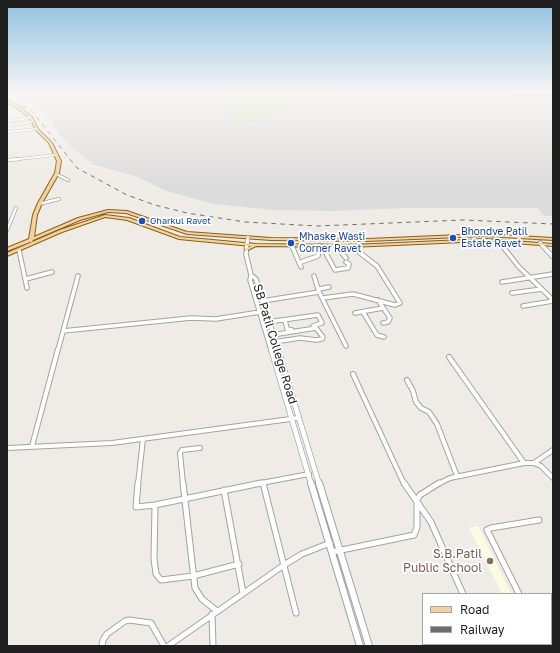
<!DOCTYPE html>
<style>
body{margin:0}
#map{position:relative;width:560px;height:653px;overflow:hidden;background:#efece7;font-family:"Golos Text",sans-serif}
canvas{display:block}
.frame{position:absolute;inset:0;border:8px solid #1f1f1f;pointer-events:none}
.legend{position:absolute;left:422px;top:593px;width:130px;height:52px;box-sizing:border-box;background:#fff;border:1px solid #a5a5a5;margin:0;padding:5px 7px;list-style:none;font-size:12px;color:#1f1f1f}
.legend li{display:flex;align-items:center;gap:8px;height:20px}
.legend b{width:20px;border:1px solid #a5a5a5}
</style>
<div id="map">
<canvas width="560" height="653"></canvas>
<div class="frame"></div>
<ul class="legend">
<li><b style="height:5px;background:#f2d1a8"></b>Road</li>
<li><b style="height:5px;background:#6d6d6d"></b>Railway</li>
</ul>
</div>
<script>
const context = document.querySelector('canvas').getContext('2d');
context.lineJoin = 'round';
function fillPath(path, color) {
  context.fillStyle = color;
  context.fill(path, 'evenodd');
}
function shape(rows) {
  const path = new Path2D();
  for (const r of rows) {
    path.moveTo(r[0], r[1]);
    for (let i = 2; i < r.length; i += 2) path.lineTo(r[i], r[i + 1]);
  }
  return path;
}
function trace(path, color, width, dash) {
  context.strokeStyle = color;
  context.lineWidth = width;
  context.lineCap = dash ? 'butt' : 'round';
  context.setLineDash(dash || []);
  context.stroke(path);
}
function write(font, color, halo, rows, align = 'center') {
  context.font = font + ' "Golos Text",sans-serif';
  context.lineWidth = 3.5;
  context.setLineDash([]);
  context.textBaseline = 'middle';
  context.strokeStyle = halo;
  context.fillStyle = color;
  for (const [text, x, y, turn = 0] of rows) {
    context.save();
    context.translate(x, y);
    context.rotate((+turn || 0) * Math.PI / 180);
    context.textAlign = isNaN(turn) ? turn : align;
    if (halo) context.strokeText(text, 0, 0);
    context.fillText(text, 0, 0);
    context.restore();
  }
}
fillPath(shape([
 [7,93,553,93,553,216,544,216,538,208,409,208,333,211,274,210,214,204,166,191,138,177,95,165,73,149,60,135,51,120,37,107]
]), '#dddcdc');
fillPath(shape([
 [478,526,511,594,502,594,469,528]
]), '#fcfbe3');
fillPath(shape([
 [224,93,349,93,311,100,240,126,227,113,228,105]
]), '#cbe4b2');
fillPath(shape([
 [504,93,553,93,553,98,505,98]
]), '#adcaa0');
const minorFar4 = shape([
 [7,121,31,118],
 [13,125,33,122],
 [7,132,37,129],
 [10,160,56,155]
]);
const minorFar3 = shape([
 [7,160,20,159],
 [56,174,68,180],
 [39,204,59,199],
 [7,230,16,208],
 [498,240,501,244]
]);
const minorFar2 = shape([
 [500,243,519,267,553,300],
 [540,243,553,257],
 [292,246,301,267],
 [322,246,335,270,348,268,349,264,346,262],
 [336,246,346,258],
 [19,250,27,288],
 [301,262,318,256,319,246],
 [314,276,319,292],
 [26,279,52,272],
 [502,282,553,274],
 [319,289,329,287],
 [512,293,542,289],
 [323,298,353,294,395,305,400,303,377,266,351,246],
 [378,300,390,318,388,322,383,323],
 [262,301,319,292,346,346],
 [523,306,553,301],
 [363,312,377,335,384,337],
 [355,313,383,308],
 [285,320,287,329,292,330],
 [268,322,318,315,322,323,313,326],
 [63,331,191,318,216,319,260,312],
 [272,335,316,328,323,337,322,339,316,340,300,338,274,342],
 [58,350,78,276]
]);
const minorFar1 = shape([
 [449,357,524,463],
 [353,374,404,484],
 [407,380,413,391,416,402,421,408,429,412,437,424,457,476],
 [32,446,58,349],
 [7,448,112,443,298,418],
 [534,463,553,450],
 [138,484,143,439],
 [183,484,180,453,182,450,200,448],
 [256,484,309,474],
 [438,484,450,478,524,463,534,463,541,466,553,478]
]);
const minor = shape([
 [138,483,136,507,155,505,261,483],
 [183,483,195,588,202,599,217,611],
 [263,483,296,613],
 [404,483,431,522,463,594],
 [224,490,243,593],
 [155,505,154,559,156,574,161,580,193,576,239,564],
 [332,552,414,535,417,527,417,500,420,495,439,483],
 [519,594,487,530,491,528,539,520],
 [212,614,213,646],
 [486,644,487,646],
 [548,644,549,646],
 [102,646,103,640,107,634,125,621,129,620,151,623,164,646],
 [168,646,284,565,302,554,330,543]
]);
const tertiaryFar3 = shape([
 [247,244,248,237]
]);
const tertiaryFar2 = shape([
 [247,243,246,254,251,275,250,280,271,350],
 [251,275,256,279,278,350]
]);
const tertiaryFar1 = shape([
 [271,349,311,484],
 [278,349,319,484]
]);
const tertiary = shape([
 [311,483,360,646],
 [319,483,369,646]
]);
const primary = shape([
 [7,101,19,106,32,117,38,129,52,143,61,161,59,173,42,203,37,215,34,237,78,218,108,210,127,211,187,232,271,238,367,239,484,234,553,238,553,240,484,236,367,241,271,240,187,234,126,213,108,212,80,220,33,240,32,242,30,242,7,251,7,248,29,239,33,215,38,203,55,173,57,161,49,143,36,130,30,118,17,108,7,103,7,101],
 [105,215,129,218,180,237,256,244,351,245,486,239,553,244,553,246,486,241,351,247,256,246,246,251,245,251,245,249,251,246,179,239,127,220,105,217,62,232,7,256,7,253,60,230,105,215]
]);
trace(minorFar4, '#a3a3a3', 3);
trace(minorFar3, '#a3a3a3', 4);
trace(minorFar2, '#a3a3a3', 5.5);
trace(minorFar1, '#a3a3a3', 6);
trace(minor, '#a3a3a3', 7);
trace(tertiaryFar3, '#a3a3a3', 4.5);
trace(tertiaryFar2, '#a3a3a3', 5.5);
trace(tertiaryFar1, '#a3a3a3', 6);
trace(tertiary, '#a3a3a3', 8);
trace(primary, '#8b6010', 2);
trace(minorFar4, '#fff', 2);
trace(minorFar3, '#fff', 2.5);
trace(minorFar2, '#fff', 3.5);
trace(minorFar1, '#fff', 4);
trace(minor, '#fff', 5);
trace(tertiaryFar3, '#fff', 3);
trace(tertiaryFar2, '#fff', 3.5);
trace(tertiaryFar1, '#fff', 4.5);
trace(tertiary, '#fff', 6);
fillPath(primary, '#f2d1a8');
trace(shape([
 [7,97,31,110,77,168,127,195,155,205,187,213,245,222,317,226,464,220,553,224]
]), '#6d6d6d', 1, [4.5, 4.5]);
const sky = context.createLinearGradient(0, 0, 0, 184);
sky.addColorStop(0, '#90bfe2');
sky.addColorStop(0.51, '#f8f6f4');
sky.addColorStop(1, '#f8f6f400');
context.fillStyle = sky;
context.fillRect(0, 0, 560, 184);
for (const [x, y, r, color] of [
 [142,221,4,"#1a4fb4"],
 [453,238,4,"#1a4fb4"],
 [291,243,4,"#1a4fb4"],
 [490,561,4,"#8d6e63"]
]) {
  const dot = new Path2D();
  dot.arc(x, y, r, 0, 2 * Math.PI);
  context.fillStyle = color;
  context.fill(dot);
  trace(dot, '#fff', 1.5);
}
write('9px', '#164399', '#fff', [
 ["Gharkul Ravet",150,221]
], 'left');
write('10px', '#164399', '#fff', [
 ["Bhondve Patil",461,232],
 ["Estate Ravet",461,244],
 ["Mhaske Wasti",299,237],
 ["Corner Ravet",299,249]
], 'left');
write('12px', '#1f1f1f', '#fff', [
 ["SB Patil College Road",275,344,73]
]);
write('12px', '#785e54', '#fff', [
 ["S.B.Patil",482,554],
 ["Public School",482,568]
], 'right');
</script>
